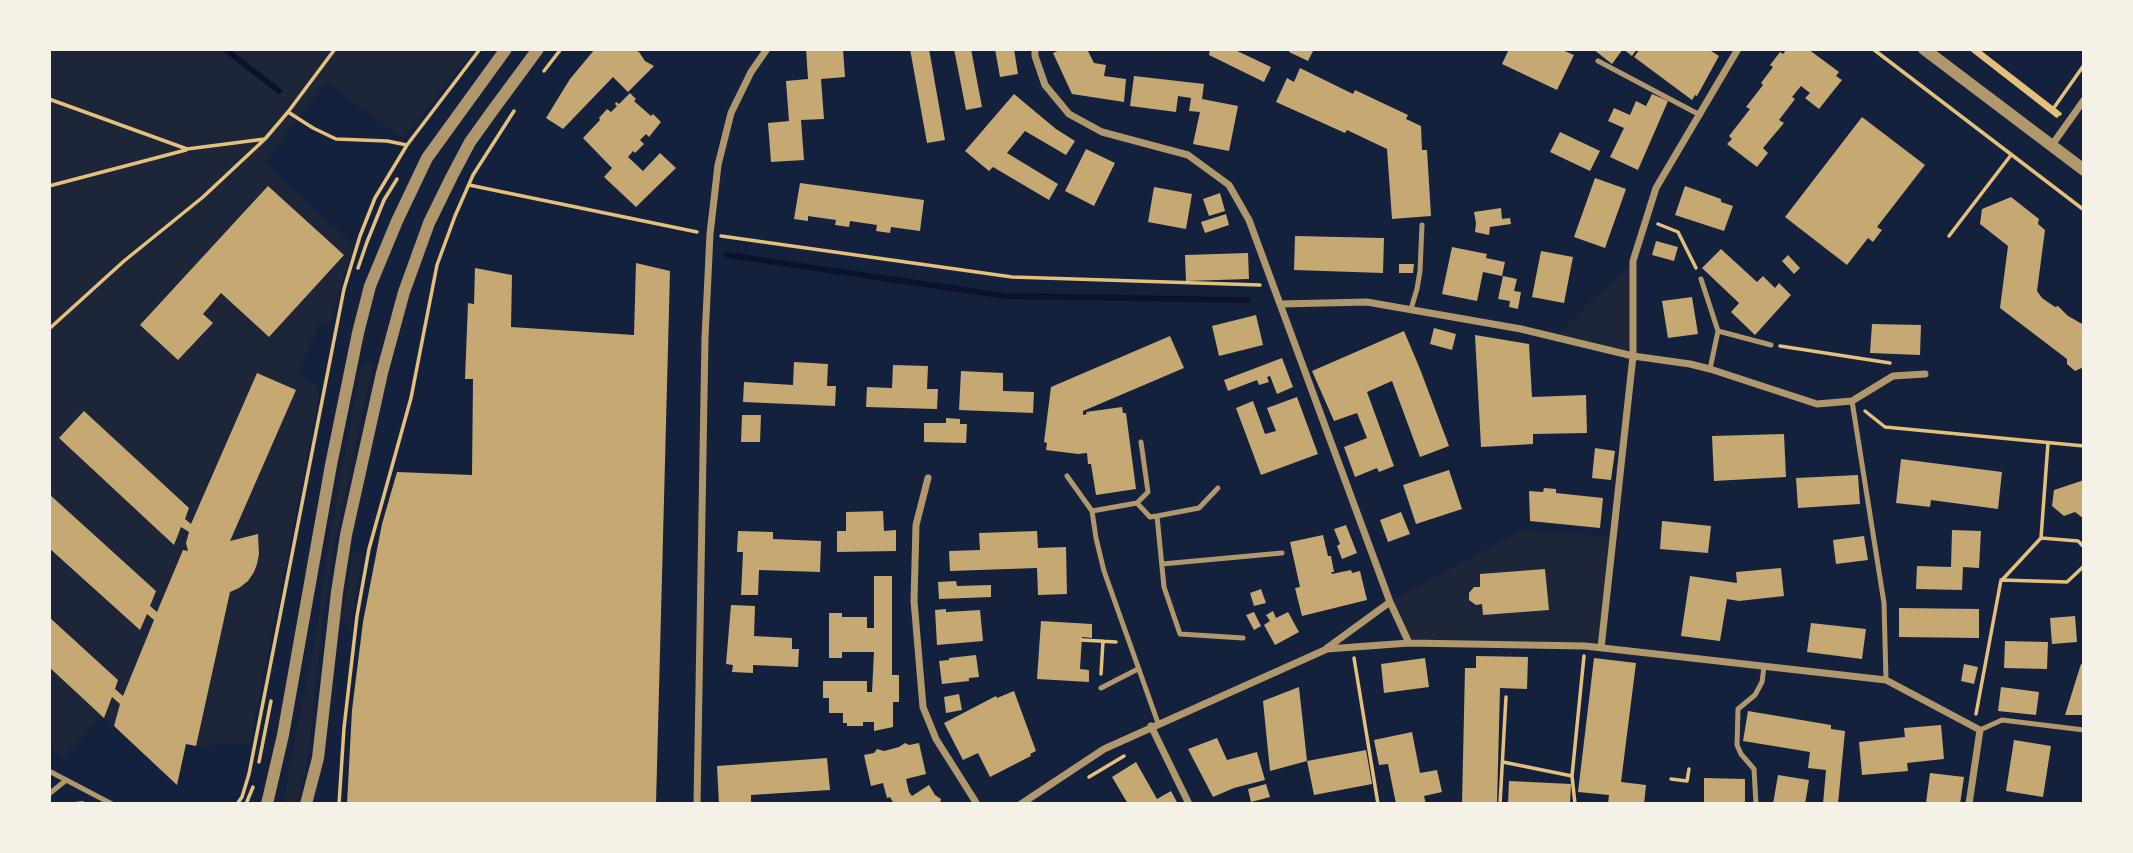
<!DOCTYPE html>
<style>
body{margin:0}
#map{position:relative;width:2133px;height:853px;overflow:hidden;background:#14213d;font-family:Jost,sans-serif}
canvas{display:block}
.frame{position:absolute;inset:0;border:51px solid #f6f1e7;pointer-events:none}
</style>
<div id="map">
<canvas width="2133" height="853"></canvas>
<div class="frame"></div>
</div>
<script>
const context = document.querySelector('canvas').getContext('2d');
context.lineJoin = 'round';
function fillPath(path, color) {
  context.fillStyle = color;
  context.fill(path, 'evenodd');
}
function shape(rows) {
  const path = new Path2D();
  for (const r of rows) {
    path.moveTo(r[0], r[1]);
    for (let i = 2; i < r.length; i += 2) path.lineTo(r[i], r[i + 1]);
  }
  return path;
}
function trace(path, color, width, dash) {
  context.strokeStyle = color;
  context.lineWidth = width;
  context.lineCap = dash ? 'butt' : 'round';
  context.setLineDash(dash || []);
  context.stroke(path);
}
fillPath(shape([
 [49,49,476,49,403,138,326,82,264,162,353,245,330,324,320,323,296,375,314,384,317,388,319,396,250,743,196,746,186,744,177,785,114,726,101,716,64,758,49,748],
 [1633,261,1633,356,1555,337],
 [364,362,373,364,332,559,321,633,307,766,297,804,283,804,319,616,329,538,360,375],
 [1520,531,1613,536,1601,648,1409,643,1390,602],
 [353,552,362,553,350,632,343,616]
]), '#1d2539');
trace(shape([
 [225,49,279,91],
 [727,255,1005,296,1247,300]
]), '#0b132b', 6);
fillPath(shape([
 [595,49,633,49,639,52,645,61,654,66,628,92,613,77,563,129,546,118,570,79],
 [806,49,843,49,845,77,821,79,824,119,801,120,804,160,771,162,768,123,789,121,786,81,808,79],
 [910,49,929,49,945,140,927,143],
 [954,49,971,49,982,107,966,110],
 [995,49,1014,49,1018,74,1000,77],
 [1062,49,1087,49,1094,63,1106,65,1104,76,1126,79,1124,102,1072,94,1053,53],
 [1210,49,1233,49,1271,67,1264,82,1209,55],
 [1290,49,1314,49,1308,61,1289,52],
 [1509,49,1560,49,1574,55,1557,90,1502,64],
 [1593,49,1637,49,1632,56,1623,49,1612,64],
 [1640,49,1713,49,1711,51,1719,56,1697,96,1695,95,1692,100,1634,57],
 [1787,49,1808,49,1839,72,1836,76,1842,80,1819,109,1805,98,1810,93,1801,86,1792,97,1795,99,1779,120,1784,123,1763,148,1768,153,1757,167,1727,144,1732,139,1729,136,1750,109,1746,107,1763,85,1761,83,1773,67,1770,65,1780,52,1783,54],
 [1300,68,1353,94,1355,90,1408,115,1406,119,1421,126,1422,150,1427,150,1431,216,1392,219,1387,149,1347,130,1345,133,1276,102,1287,78,1294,82],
 [1134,76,1204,84,1202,99,1238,106,1229,151,1193,144,1200,112,1189,111,1191,98,1178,96,1176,112,1130,106],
 [630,93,636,99,634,101,651,116,653,114,661,122,649,137,646,134,640,140,644,144,635,153,633,151,628,157,643,171,660,153,676,168,636,207,604,177,612,168,583,138,600,120,599,118,607,109,611,112,617,106,615,104,616,102,619,104],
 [1014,94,1056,129,1075,141,1066,155,1025,131,1007,153,1058,184,1049,200,993,167,989,171,965,151],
 [1652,94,1668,101,1638,170,1610,157,1624,128,1608,121,1614,108,1630,115,1636,101,1646,106],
 [1862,117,1925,165,1877,227,1882,230,1873,242,1868,238,1847,265,1785,217],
 [1560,132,1600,151,1590,171,1550,152],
 [1086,149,1115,163,1094,206,1065,191],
 [1595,178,1626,189,1605,248,1574,237],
 [800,183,924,200,920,231,891,227,890,233,876,231,877,225,850,221,849,227,835,225,836,220,808,216,808,221,794,219],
 [268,186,344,255,269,337,221,293,203,314,213,323,178,360,140,325],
 [1685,186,1721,199,1721,202,1733,206,1724,231,1675,215],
 [1154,187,1192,194,1186,229,1148,222],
 [1220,193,1225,211,1209,216,1203,199],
 [2011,197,2039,219,2038,224,2045,230,2037,291,2042,298,2055,307,2058,306,2068,316,2084,325,2084,367,2075,371,2067,364,2067,359,2000,308,2008,246,1980,224,1982,209],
 [1501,208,1502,219,1510,218,1511,224,1490,227,1489,235,1475,232,1476,223,1474,212],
 [1226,214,1229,225,1205,233,1201,222],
 [1295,236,1384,238,1383,273,1294,270],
 [1656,241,1678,247,1674,261,1652,255],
 [1452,247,1487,254,1486,258,1505,262,1502,276,1483,272,1477,301,1442,294],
 [1721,249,1757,282,1763,276,1775,288,1779,283,1791,295,1755,335,1731,312,1739,303,1702,268],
 [1541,251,1573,257,1564,303,1532,297],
 [1248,253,1249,279,1186,281,1185,255],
 [1788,255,1800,268,1794,274,1782,261],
 [636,263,670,271,656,804,347,804,352,710,363,622,382,524,397,472,472,475,473,379,465,379,468,303,474,304,475,268,512,275,511,327,634,335],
 [1399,264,1414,264,1413,273,1399,273],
 [1503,276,1517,279,1514,291,1521,292,1518,309,1509,307,1510,301,1498,299],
 [1692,297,1698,334,1668,338,1662,301],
 [1256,315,1263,345,1219,356,1212,326],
 [1872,324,1921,325,1920,355,1870,353],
 [1434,328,1456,334,1452,350,1430,344],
 [1404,331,1420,369,1449,446,1420,457,1392,381,1367,392,1394,466,1379,472,1377,468,1355,477,1344,447,1367,438,1357,413,1334,421,1312,371],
 [1475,335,1529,344,1532,397,1586,395,1587,433,1533,434,1533,444,1481,447],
 [1170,336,1184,368,1083,411,1083,415,1087,414,1086,412,1122,407,1123,413,1126,413,1136,489,1096,495,1091,464,1088,464,1087,453,1078,454,1046,450,1047,443,1044,442,1051,387],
 [1282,358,1293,387,1277,394,1270,376,1267,377,1269,382,1259,385,1257,380,1228,391,1224,380],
 [794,362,828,364,827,386,836,386,835,406,743,402,744,382,793,385],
 [893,365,928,366,927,389,938,389,937,409,866,407,867,387,892,388],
 [961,371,1003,373,1003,391,1034,392,1033,413,959,410],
 [257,373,296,390,230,541,258,534,259,554,257,564,254,572,248,581,239,588,230,592,196,746,186,744,177,785,114,726,120,704,112,697,104,718,49,667,49,617,118,680,115,689,123,696,154,620,147,614,140,630,49,548,49,494,156,591,150,606,157,612,183,550,188,551,186,543,189,532,181,527,174,545,59,438,84,411,189,508,185,519,191,524],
 [1297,397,1318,454,1261,475,1236,408,1253,401,1265,434,1276,431,1267,408],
 [742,415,761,415,760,442,741,442],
 [946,418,960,419,960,424,967,424,966,443,924,442,924,423,946,423],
 [1784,434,1786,477,1714,481,1712,436],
 [1595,448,1615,451,1611,480,1592,478],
 [1901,459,2002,472,1998,509,1931,500,1930,507,1896,503],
 [1449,470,1462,509,1416,524,1403,485],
 [1858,475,1860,504,1798,508,1796,478],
 [2084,480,2084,519,2075,512,2064,516,2052,506,2054,490],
 [1544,488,1556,489,1556,493,1603,498,1600,528,1530,521,1529,491,1543,492],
 [883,511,884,531,896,530,896,551,837,552,837,531,846,531,846,512],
 [1401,512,1410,534,1388,542,1380,520],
 [1662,521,1711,526,1708,553,1660,549],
 [1346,525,1357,553,1342,559,1337,546,1340,544,1334,529],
 [1952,530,1981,531,1979,568,1963,567,1962,590,1916,589,1917,566,1951,567],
 [738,531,773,532,773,539,821,541,820,572,759,570,758,595,741,595,743,552,737,552],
 [1037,531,1038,548,1066,547,1067,594,1038,595,1037,568,950,571,949,551,980,550,979,533],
 [1323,535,1328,556,1331,556,1334,572,1331,572,1332,574,1351,570,1352,573,1360,571,1367,600,1302,616,1295,588,1300,587,1290,542],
 [1864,536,1868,560,1836,564,1833,540],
 [1781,568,1784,596,1739,601,1727,599,1720,641,1681,636,1690,576,1737,583,1736,572],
 [1545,569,1549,610,1483,615,1482,604,1476,605,1469,600,1469,593,1474,587,1480,587,1480,574],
 [874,576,892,576,892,675,899,675,899,702,893,702,893,727,874,731,874,722,863,722,863,726,847,726,847,723,843,723,843,713,829,713,829,698,823,698,823,681,867,681,867,692,872,692,874,652,842,652,842,658,829,658,829,613,842,613,842,617,867,617,867,628,874,628],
 [956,581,957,586,991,585,991,597,939,599,938,582],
 [1261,589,1266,603,1254,606,1250,593],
 [731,605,755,606,754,636,792,638,792,649,799,649,798,667,753,665,753,673,732,672,733,665,726,664],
 [1899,608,1979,609,1979,638,1899,637],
 [946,609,946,612,980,610,983,641,937,645,935,610],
 [1273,611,1276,618,1288,612,1299,632,1275,645,1264,625,1270,621,1266,615],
 [1254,612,1261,626,1254,630,1246,615],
 [2075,616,2077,642,2052,644,2050,618],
 [1041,621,1092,624,1092,638,1082,637,1080,669,1089,670,1089,682,1037,679],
 [1811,623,1866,629,1862,659,1807,652],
 [2005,641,2048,642,2047,669,2004,668],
 [976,655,979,677,969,678,969,681,942,684,939,661,949,660,949,658],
 [1476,656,1528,657,1527,689,1500,688,1497,804,1462,804,1465,668,1476,668],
 [1425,658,1429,687,1384,693,1381,664],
 [1594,658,1636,663,1621,782,1646,785,1644,804,1608,804,1609,795,1578,792],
 [1964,664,1978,667,1974,684,1961,681],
 [2081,664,2084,665,2084,715,2065,715],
 [1299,687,1307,761,1270,771,1263,701],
 [2001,687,2039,692,2036,715,1998,711],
 [1014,691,1036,751,1030,754,1031,756,990,777,978,753,963,760,944,723,996,696,997,698],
 [959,694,962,710,946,713,944,697],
 [1748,711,1831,725,1831,729,1845,731,1838,804,1823,804,1826,770,1808,768,1810,752,1743,741],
 [1941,725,1944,759,1907,763,1908,771,1862,775,1859,742,1905,737,1904,728],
 [1412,732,1420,773,1437,770,1442,792,1424,796,1426,804,1396,804,1388,764,1379,765,1374,740],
 [1217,738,1227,760,1257,752,1265,780,1234,788,1213,797,1188,749],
 [2014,740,2051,746,2043,797,2006,791],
 [905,743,909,745,919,743,926,774,906,779,909,792,912,796,929,785,935,795,941,799,940,804,894,804,890,797,887,798,883,783,871,786,864,755,874,753,877,749,884,751,899,747],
 [1366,750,1372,784,1314,795,1307,761],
 [827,758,830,790,751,795,751,804,719,804,717,766],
 [1136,762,1157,799,1171,791,1178,804,1128,804,1112,777],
 [1930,773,1964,777,1960,804,1926,803],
 [1778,775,1809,780,1805,804,1773,804],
 [1704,778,1745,779,1745,804,1704,804],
 [1509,781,1571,784,1570,804,1508,804],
 [1266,784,1270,797,1251,802,1248,789]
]), '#c6a872');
trace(shape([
 [335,49,288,112,313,128,336,139,387,141,407,145],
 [1873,49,2084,210],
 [1971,49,2057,116],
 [1976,49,2060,114],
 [544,71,561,49],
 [49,99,187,149,265,139],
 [2053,109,2084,65],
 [469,185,697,232],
 [49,186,186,150],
 [1658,224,1678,232,1696,268],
 [721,236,1012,277,1260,285],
 [1949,236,2011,155],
 [358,268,367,242,384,200,397,179],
 [49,329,124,261,203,197,265,139,288,112],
 [1780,346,1890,363],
 [1865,411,1885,427,2084,446],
 [2048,443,2041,538,2078,541,2084,547],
 [2002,580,2041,538],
 [1082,640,1116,642],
 [1354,658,1378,804],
 [1101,674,1103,641],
 [1976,714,2001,580,2067,582,2084,566],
 [259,762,271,701],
 [1503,762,1572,776],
 [1089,777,1124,756],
 [1671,779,1687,781,1689,769],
 [71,804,83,803],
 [237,804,242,797,249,774,344,289,360,236,375,198,407,145,480,49],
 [246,804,253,787],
 [339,804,344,728,357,616,369,549,411,398,437,265,455,216,473,175,514,111],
 [1500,804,1506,697],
 [1575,804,1572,776,1584,656]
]), '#e5c07b', 3.5);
trace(shape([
 [1598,61,1700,115],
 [1701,279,1718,331,1710,369],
 [1411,309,1417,289,1420,271,1422,225],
 [1718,331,1771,345],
 [1852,401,1884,603,1886,680],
 [1067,476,1092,511,1096,538,1104,571,1158,723],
 [1137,503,1148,492,1141,442],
 [1092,511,1137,503,1150,517,1157,516,1199,508,1218,488],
 [1157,516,1164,587,1180,634,1243,638],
 [1162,564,1282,553],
 [1101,688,1138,669],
 [1980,730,2002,720,2084,730],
 [49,771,112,804],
 [49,794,65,781],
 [1756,804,1754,769,1741,754,1737,745,1738,709,1755,695,1762,682,1764,667]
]), '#b1986c', 5);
trace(shape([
 [1035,49,1035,56,1045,85,1069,114,1102,132,1188,155,1229,185,1249,220,1390,602,1409,643],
 [2052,145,2084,100],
 [1281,304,1367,302,1521,329,1633,356,1690,364,1710,369,1817,404,1852,401,1893,376,1925,374],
 [928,478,916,525,914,601,923,707,936,739,977,804],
 [1327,648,1390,602],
 [1601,648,1633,356,1633,261,1656,188,1738,49],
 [1151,726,1189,804],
 [697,804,705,338,710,234,718,165,731,113,751,72,767,49],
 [1021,804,1104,749,1327,649,1409,643,1585,646,1886,680,1980,730,1969,804]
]), '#b1986c', 7);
trace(shape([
 [1924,49,2084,170],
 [267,804,283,735,331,465,358,333,370,286,397,221,427,158,506,49],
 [306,804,318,758,337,592,346,535,382,373,404,292,429,223,452,176,470,142,493,110,538,49]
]), '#b1986c', 12);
</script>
